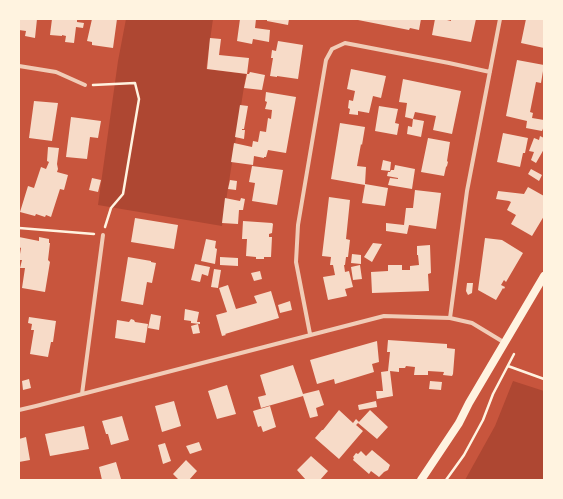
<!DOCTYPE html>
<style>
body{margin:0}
#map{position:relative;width:563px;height:499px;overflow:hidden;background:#c8553d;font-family:"Sofia Sans Condensed",sans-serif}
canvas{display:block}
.frame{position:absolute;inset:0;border:20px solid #fff3e0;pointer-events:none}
</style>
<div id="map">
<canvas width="563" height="499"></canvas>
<div class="frame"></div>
</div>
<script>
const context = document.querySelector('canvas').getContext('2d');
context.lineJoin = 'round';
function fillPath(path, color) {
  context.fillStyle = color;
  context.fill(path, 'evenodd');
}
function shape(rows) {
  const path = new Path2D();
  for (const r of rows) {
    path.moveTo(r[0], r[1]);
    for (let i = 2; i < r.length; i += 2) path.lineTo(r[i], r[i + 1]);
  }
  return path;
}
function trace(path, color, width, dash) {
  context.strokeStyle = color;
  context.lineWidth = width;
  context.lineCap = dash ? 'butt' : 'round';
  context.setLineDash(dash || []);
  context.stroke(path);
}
fillPath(shape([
 [126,19,213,19,206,69,246,74,222,226,98,205,118,61],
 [513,381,544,391,544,480,465,480,495,426]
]), '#ae4732');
fillPath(shape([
 [19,19,37,19,35,38,25,36,26,31,19,30],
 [52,19,77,19,77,22,84,23,83,28,76,27,74,43,65,42,66,36,62,35,62,36,50,35],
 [92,19,117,19,113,48,92,45,92,42,87,41],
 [240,19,256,19,255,28,270,30,269,42,253,39,252,44,237,41],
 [267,19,289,19,288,25,267,21],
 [358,19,421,19,419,30,410,28,409,30,358,20],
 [435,19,443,19,451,21,451,19,476,19,471,42,432,35],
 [526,19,544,19,544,48,521,43],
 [210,38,221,39,219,55,249,58,247,74,207,69],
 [278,41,303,45,298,79,277,76,277,77,270,76,273,58,271,58,272,50,276,51],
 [517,60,544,65,541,83,536,82,530,112,533,113,532,118,544,120,544,126,542,131,526,128,527,121,506,116],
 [351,69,386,76,381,98,373,96,369,113,358,111,358,115,349,114,350,109,348,108,349,100,353,101,355,91,347,89],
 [250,72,265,75,262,90,244,88,247,74,249,74],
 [403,79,461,91,452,134,433,130,436,116,415,112,413,119,405,117,407,103,399,102],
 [266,92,296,97,286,153,268,150,266,157,264,157,264,158,254,156,253,165,231,162,234,143,252,147,253,141,258,142,260,131,266,132,268,118,271,119,272,110,265,109,267,102,265,101],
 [34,101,58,103,52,141,29,138],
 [240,105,248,106,244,129,242,129,242,130,245,130,244,139,235,137],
 [379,106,398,109,395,123,399,124,397,135,375,131],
 [71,117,101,121,98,138,90,137,87,159,66,157],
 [413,119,424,121,421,137,407,134,408,126,412,127],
 [340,123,365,127,362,145,361,144,357,166,366,167,365,184,388,188,385,206,362,203,365,185,331,179],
 [503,133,528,138,525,153,523,153,520,167,497,162],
 [540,136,544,138,544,149,536,163,531,160,534,152,529,151,534,138,539,140],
 [428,138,450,142,447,161,448,162,447,166,446,167,444,176,421,172],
 [48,147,59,148,57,164,58,169,57,172,68,175,64,190,60,189,51,217,46,215,45,217,36,214,35,216,20,212,28,186,34,188,41,167,46,169,49,162,47,161],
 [383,160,391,162,390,171,381,170],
 [395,165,415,169,412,189,388,185,390,178,398,179,398,178,387,176,388,172,390,172,391,170,394,170],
 [252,166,283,170,277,205,252,201,255,183,249,182],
 [531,169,542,175,539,181,528,174],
 [92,178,101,180,98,192,89,190],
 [230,180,237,181,236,190,228,189],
 [528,187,544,196,544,216,532,236,511,224,516,215,507,210,511,202,509,201,496,199,498,191,524,194],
 [415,190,441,193,436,229,409,225,407,234,386,231,386,223,404,225,406,208,413,208],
 [329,197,350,200,346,239,350,240,348,257,346,257,345,265,344,265,345,272,349,271,353,287,345,289,347,296,328,300,323,277,335,275,333,265,330,265,331,257,322,256],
 [225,198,240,201,241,198,245,199,243,210,239,210,238,224,222,223],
 [135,218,178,225,174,249,131,242],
 [243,221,272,223,273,224,272,233,269,234,269,237,272,237,271,257,264,257,264,259,256,259,256,257,246,256,247,239,242,239],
 [19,237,39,241,39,237,49,239,49,243,50,243,48,260,50,262,45,292,22,288,25,268,20,268,22,260,19,260,21,248,19,247],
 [485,238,502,240,523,253,506,282,504,280,501,285,505,287,504,289,503,288,496,300,478,290],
 [206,239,216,241,215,248,217,249,215,264,201,261],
 [373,243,382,244,372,262,364,257],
 [430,245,431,273,428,274,429,291,372,293,371,272,388,271,388,265,402,265,402,270,410,270,410,266,419,265,418,255,417,255,417,246],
 [352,254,361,255,361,264,351,263],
 [128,257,151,261,151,262,156,263,152,283,147,282,143,305,121,301],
 [220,257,238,258,238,266,220,265],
 [195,264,210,267,208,276,202,274,200,282,191,280],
 [360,265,362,279,353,280,351,267],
 [214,269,221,270,218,288,211,287],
 [260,271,262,279,254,281,251,273],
 [467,283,473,283,472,293,468,295,466,291],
 [228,285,236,309,257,303,254,296,271,291,279,318,225,334,226,335,222,336,216,315,227,312,219,288],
 [290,301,292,310,280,313,278,305],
 [185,309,199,312,197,322,200,322,200,324,191,323,191,321,184,320],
 [151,314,161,316,159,330,148,328],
 [29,317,56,321,53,342,51,342,48,357,30,354,34,330,31,330,32,324,28,323],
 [131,319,134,320,135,322,148,324,145,343,115,338,117,320,129,322],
 [198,324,200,333,193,334,191,326],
 [388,340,447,344,447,348,455,349,453,374,452,376,443,375,444,372,428,371,428,375,414,375,415,367,406,366,405,368,399,368,399,372,390,371,393,396,377,399,376,391,383,391,381,372,388,371,390,352,387,352],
 [377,341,379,362,372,364,374,372,335,384,334,379,317,384,310,360],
 [293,365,303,394,319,390,324,405,316,408,318,416,310,418,303,396,261,408,258,397,266,395,260,375],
 [29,379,31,388,23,390,22,381],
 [430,381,442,382,441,390,429,389],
 [227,385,236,414,217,419,208,391],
 [174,401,181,426,162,432,155,406],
 [376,401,377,407,359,410,358,405],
 [270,406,276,427,263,432,261,426,258,427,253,411],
 [339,410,353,423,356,419,359,422,356,425,363,431,339,459,315,438,322,430,323,430],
 [370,410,388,427,377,439,358,423],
 [122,416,129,440,111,445,108,434,106,434,102,421],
 [84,426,89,449,50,456,45,434],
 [26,437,30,460,19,462,19,439],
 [199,442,202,450,190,454,186,446],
 [165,443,171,461,163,464,158,445],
 [372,450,390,465,388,470,384,472,379,477,371,471,369,474,353,460,354,458,353,457,356,453,358,454,361,451,366,456],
 [311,456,328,471,320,480,306,480,297,470],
 [186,460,197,471,189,480,179,480,173,474],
 [116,462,121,479,116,480,102,480,99,467]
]), '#f7dbc8');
trace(shape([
 [93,85,135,83,139,99,123,194,111,208,105,227],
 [19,228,94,234],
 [508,366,544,379],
 [446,480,464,455,483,420,493,394,514,354]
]), '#fff3e0', 2.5);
trace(shape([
 [19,66,56,72,85,85],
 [450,318,467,191,500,19],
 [310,334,296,262,298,225,326,60,332,49,345,43,449,63,490,72],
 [82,394,103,235],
 [19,410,36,406,384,316,450,318,472,323,505,343]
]), '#f1ccb7', 4);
trace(shape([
 [421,480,459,423,469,403,544,276]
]), '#fff3e0', 8);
</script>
